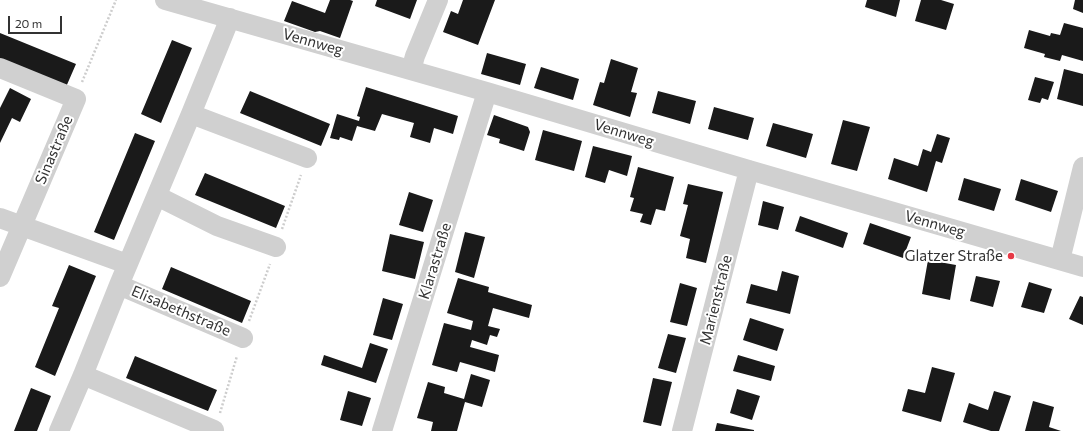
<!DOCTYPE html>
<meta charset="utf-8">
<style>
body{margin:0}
#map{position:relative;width:1083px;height:431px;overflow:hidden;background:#fff;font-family:Commissioner,sans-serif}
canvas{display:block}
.scale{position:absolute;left:8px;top:16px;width:54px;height:18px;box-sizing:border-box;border:2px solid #333;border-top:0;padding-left:5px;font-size:12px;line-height:14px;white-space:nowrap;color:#333;-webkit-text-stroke:3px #fff;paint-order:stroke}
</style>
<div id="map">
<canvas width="1083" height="431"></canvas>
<div class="scale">20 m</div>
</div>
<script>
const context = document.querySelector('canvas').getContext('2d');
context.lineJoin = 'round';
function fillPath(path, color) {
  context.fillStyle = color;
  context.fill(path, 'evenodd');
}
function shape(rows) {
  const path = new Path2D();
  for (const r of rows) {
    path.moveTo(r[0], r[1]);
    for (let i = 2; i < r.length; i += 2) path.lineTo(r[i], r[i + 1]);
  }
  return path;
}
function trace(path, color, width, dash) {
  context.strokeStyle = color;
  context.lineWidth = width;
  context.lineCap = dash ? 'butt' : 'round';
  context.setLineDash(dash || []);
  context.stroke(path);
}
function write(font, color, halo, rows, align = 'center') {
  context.font = font + ' Commissioner,sans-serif';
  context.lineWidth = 4;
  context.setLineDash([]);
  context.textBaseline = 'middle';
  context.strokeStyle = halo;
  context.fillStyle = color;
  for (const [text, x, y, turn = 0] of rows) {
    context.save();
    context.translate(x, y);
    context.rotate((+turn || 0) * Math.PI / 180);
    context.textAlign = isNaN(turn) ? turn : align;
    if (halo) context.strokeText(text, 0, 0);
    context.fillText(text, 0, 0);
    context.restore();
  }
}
fillPath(shape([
 [330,0,350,0,353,1,340,38,320,31,315,32,284,21,292,1,325,13],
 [377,0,417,0,410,19,375,6],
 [463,0,495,0,478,45,443,32,451,11,458,14],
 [867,0,900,0,896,17,865,7],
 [921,0,941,0,954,4,946,30,915,21],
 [1075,0,1083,0,1083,13,1073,9],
 [1064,23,1083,28,1083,61,1062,55,1060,61,1044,57,1045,54,1024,48,1029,30,1050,36,1051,33,1060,35],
 [0,33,76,64,66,87,0,59],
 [172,40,192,48,161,123,141,114],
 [487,53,526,64,520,85,481,74],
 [611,59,638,68,631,92,637,93,630,117,593,105,600,82,604,83],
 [541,67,579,79,573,100,534,88],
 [1064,69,1083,74,1083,106,1057,99],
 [1035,77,1054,82,1048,100,1042,98,1040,103,1028,100],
 [366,87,458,116,453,134,434,128,430,143,410,137,414,123,382,114,375,131,357,126,352,141,340,137,339,140,330,138,337,114,359,121,360,117,357,116],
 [10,88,31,99,20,122,12,118,0,143,0,108],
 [250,91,330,124,321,146,240,113],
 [658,91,696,101,690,124,652,113],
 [714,107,754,118,748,140,708,129],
 [494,115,528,127,530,132,524,151,499,143,500,139,487,135],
 [843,120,870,127,857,171,831,164],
 [773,123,813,134,806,158,766,146],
 [543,130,582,141,574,171,535,160],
 [135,133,155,141,114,240,94,232],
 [937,134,950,138,942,163,936,161,927,192,888,179,894,158,918,166,923,149,931,152],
 [593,146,632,156,627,176,609,170,605,183,585,177],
 [638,167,674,177,665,211,656,209,651,225,640,222,643,214,630,211,634,198,630,197],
 [205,173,285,206,276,228,195,195],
 [964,178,1001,189,994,211,958,200],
 [1021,179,1058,191,1051,212,1015,200],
 [688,184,723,192,706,263,686,258,690,239,680,236,688,205,683,204],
 [409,192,433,200,423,232,399,225],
 [763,201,784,207,778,230,758,225],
 [800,216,848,233,843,248,795,231],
 [870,223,911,237,903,258,863,244],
 [465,232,485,237,474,278,455,272],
 [390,234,424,242,415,279,382,271],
 [928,260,956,265,950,300,922,294],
 [69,265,96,276,55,376,35,367,59,308,52,306],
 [171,267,251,301,242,323,162,289],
 [782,271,799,276,790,314,746,303,751,284,777,291],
 [976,276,1000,281,993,307,970,301],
 [458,278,489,287,488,292,532,305,529,318,493,308,488,326,500,329,497,337,490,335,487,345,472,340,470,347,499,355,495,372,460,362,457,372,432,365,444,323,471,330,473,321,447,313],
 [1029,282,1052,289,1044,313,1021,307],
 [680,283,697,288,687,326,670,322],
 [1080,296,1083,297,1083,325,1069,319],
 [383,298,403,304,392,340,373,335],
 [750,318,784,329,777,351,743,340],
 [668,334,686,338,676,373,658,368],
 [370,343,388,349,376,383,321,365,324,355,362,368],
 [738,355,775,366,771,381,733,371],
 [135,356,217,390,208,411,126,378],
 [932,367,955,373,941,422,902,411,908,389,925,393],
 [471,374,490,380,482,407,465,402,457,431,431,431,433,422,417,418,428,382,445,387,444,393,464,399],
 [653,378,672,382,661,426,643,422],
 [31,388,51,396,37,431,14,431],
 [737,389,760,396,752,420,730,413],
 [348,391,371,398,362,426,340,420],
 [994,391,1011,396,999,431,991,431,963,422,969,403,988,410],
 [1033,401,1054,407,1049,427,1061,431,1025,431],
 [717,423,754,430,754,431,715,431]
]), '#1a1a1a');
trace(shape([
 [82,82,116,0],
 [282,229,301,175],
 [249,321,270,264],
 [220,413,237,356]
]), '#cdcdcd', 2.5, [2, 2]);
trace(shape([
 [165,0,487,92,749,170,1083,267],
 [0,68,76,99,0,277],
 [411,70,415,56,438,0],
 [191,114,307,158],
 [157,196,217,226,276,247],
 [0,218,127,264],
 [1060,260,1083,167],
 [119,285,243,338],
 [83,375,214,430],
 [59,431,83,375,119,285,191,114,230,18],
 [382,431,487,92],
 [682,431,749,170]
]), '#d0d0d0', 20);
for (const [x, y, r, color] of [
 [1011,256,4,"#e63946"]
]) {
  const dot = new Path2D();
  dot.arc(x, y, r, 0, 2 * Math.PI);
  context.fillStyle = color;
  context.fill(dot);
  trace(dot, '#fff', 1.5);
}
write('15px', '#333', '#fff', [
 ["Vennweg",313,42,16],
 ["Vennweg",624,133,17],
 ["Sinastraße",54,150,-67],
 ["Vennweg",935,224,16],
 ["Klarastraße",435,261,-73],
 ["Marienstraße",716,300,-76],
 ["Elisabethstraße",181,311,23]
]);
write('15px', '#333', '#fff', [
 ["Glatzer Straße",1003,256]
], 'right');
</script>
